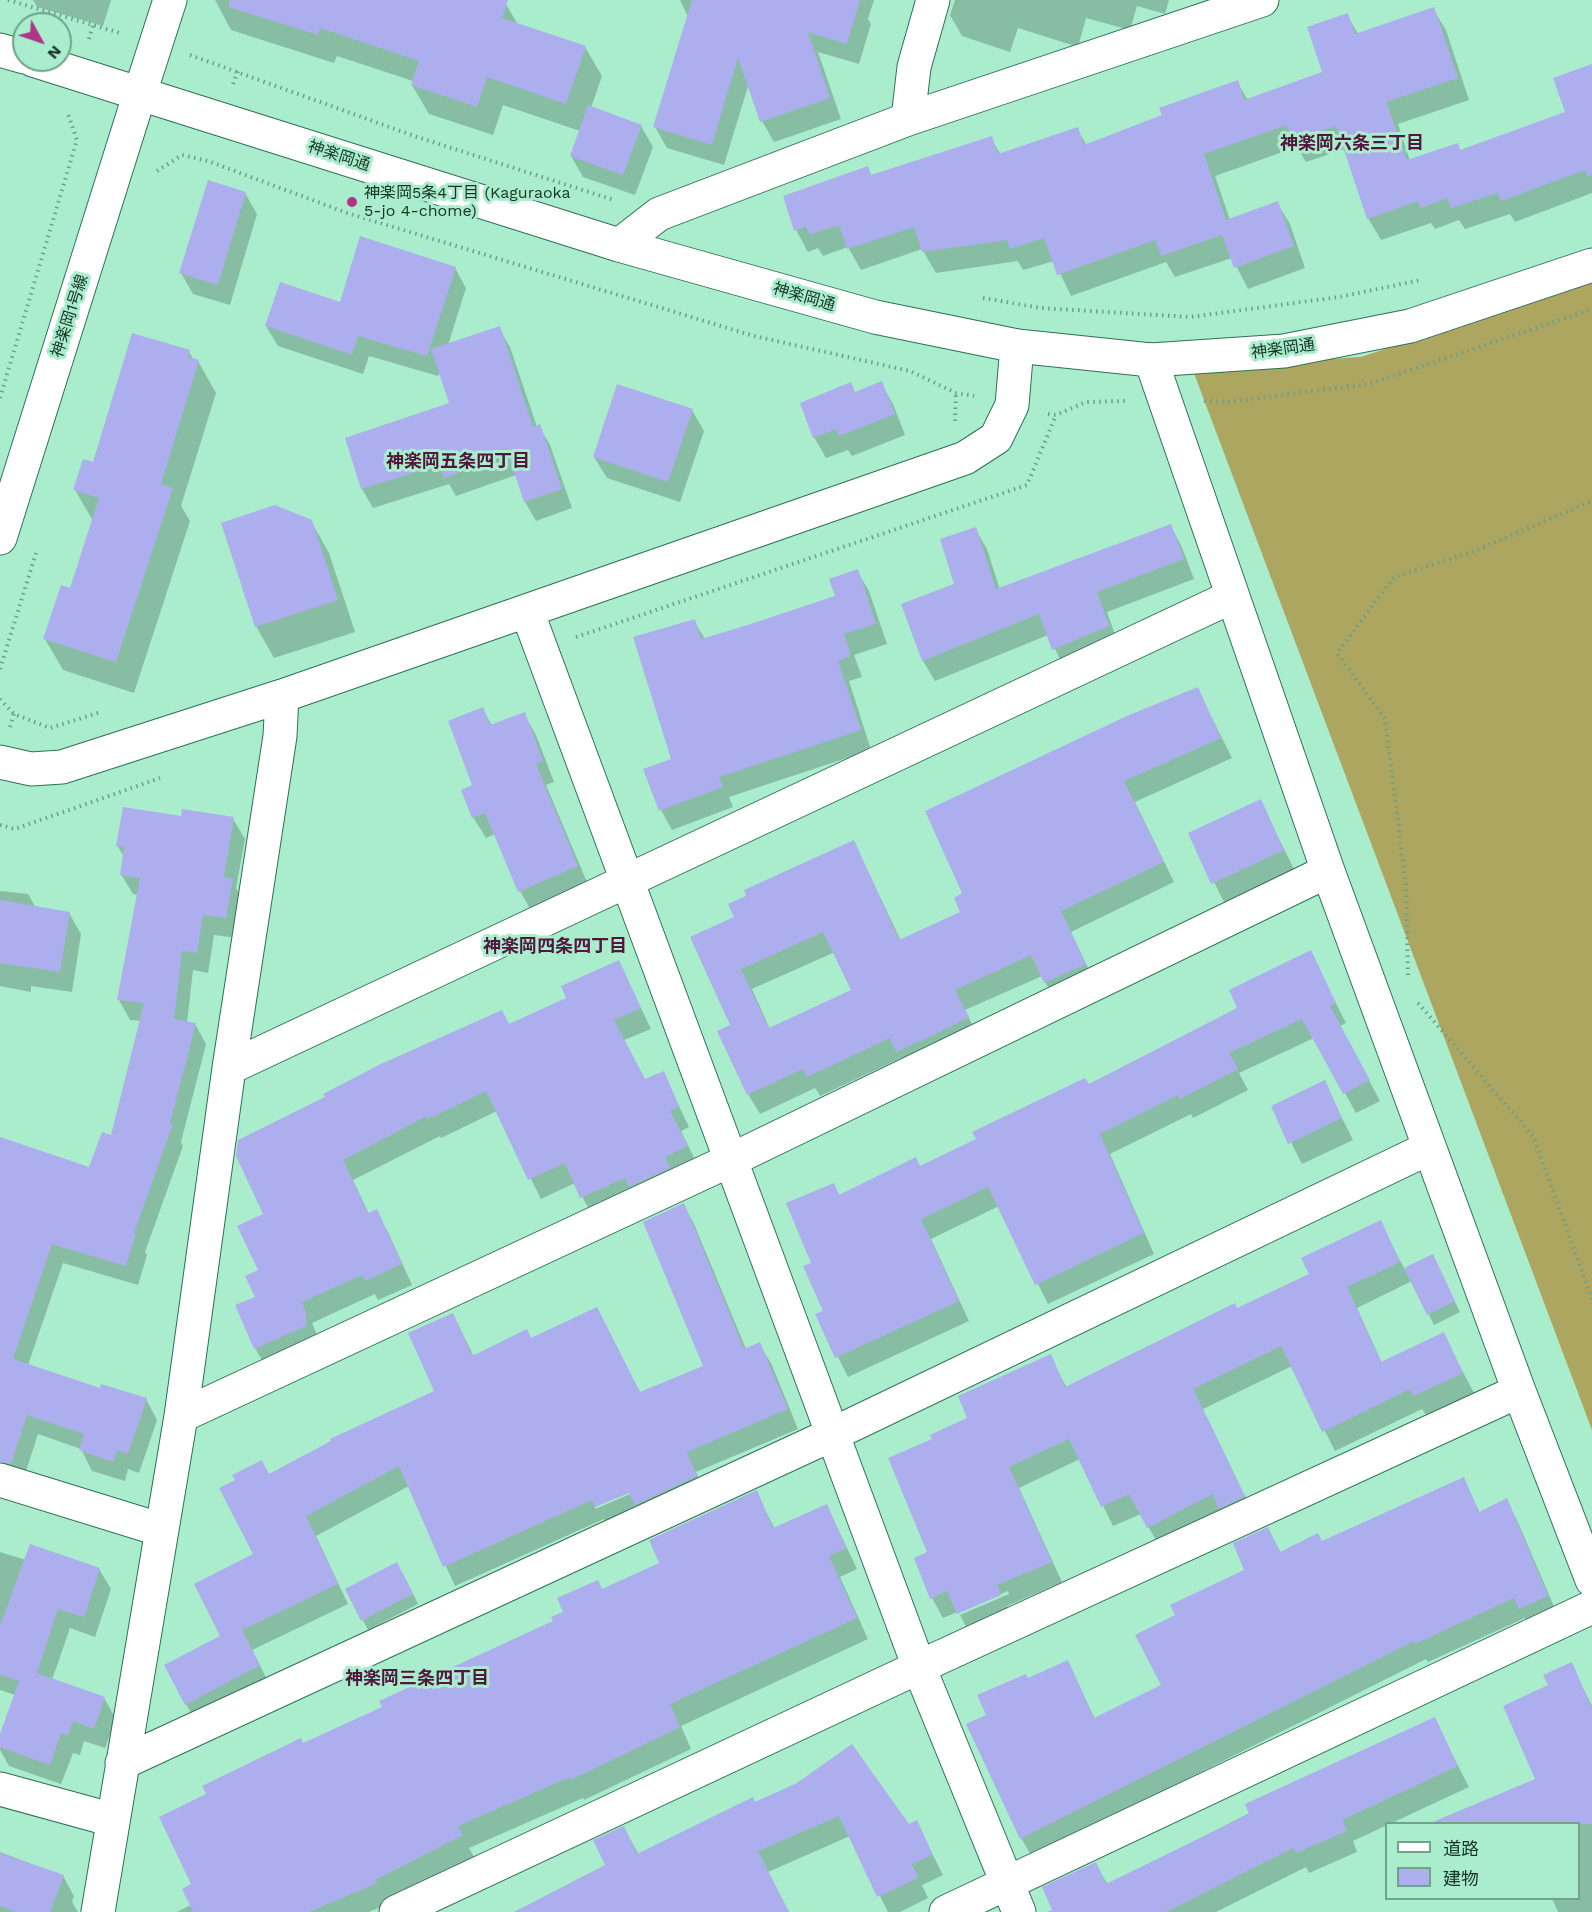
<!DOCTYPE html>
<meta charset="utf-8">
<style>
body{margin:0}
#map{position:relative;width:1592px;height:1912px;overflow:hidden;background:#a9edcc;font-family:"Work Sans","Noto Sans JP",sans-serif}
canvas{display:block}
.legend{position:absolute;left:1385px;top:1822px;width:195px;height:78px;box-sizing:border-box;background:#a9edcc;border:2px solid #6fa38a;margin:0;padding:8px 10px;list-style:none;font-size:18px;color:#183427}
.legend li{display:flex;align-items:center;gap:12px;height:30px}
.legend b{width:30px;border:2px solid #6fa38a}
.north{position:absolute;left:12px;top:12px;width:60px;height:60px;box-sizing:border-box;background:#a9edcc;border:2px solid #6fa38a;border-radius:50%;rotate:130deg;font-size:16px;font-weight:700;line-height:24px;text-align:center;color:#183427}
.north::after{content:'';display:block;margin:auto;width:21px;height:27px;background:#b03588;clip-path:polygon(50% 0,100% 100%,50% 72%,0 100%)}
</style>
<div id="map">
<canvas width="1592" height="1912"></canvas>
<ul class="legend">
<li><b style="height:8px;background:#fff"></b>道路</li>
<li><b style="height:16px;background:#adaeee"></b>建物</li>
</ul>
<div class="north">N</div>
</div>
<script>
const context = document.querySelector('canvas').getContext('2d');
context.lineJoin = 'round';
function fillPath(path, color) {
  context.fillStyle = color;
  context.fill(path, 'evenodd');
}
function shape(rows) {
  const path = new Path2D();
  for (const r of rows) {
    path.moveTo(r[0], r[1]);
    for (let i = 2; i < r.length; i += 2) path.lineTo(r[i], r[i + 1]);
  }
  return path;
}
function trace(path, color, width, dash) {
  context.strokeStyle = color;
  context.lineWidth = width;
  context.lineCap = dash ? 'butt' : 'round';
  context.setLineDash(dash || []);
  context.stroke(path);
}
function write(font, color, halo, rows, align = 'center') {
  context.font = font + ' "Work Sans","Noto Sans JP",sans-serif';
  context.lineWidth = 6;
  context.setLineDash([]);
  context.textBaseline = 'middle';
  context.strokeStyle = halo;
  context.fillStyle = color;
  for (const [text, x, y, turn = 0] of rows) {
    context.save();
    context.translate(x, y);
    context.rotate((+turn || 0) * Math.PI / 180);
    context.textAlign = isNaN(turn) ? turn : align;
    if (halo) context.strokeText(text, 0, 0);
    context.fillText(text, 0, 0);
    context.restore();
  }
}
fillPath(shape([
 [1592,280,1592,1430,1192,368,1361,357]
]), '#ada661');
fillPath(shape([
 [33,0,111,0,103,26,37,7],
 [215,0,495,0,506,4,518,25,585,47,602,76,591,108,641,126,653,147,635,195,583,177,571,156,580,131,503,105,493,135,429,114,412,85,413,81,337,56,334,63,231,30],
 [874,0,868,19,871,24,859,64,818,52,841,119,774,142,762,121,749,83,724,165,667,148,655,127,688,17,680,0],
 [955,0,1169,0,1165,14,1137,6,1130,30,1086,18,1078,47,1018,28,1010,52,962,36,950,15],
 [1433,9,1446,30,1469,100,1398,124,1410,161,1457,145,1461,151,1567,113,1592,65,1592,193,1515,222,1510,214,1465,229,1459,220,1435,229,1431,223,1381,240,1368,218,1345,149,1306,162,1297,147,1215,176,1230,220,1277,203,1290,224,1305,268,1248,289,1232,258,1175,277,1166,262,1071,296,1054,261,1023,270,1018,261,936,273,922,249,861,270,848,247,823,256,818,248,808,252,796,230,867,168,872,176,991,138,1001,155,1077,129,1087,146,1164,116,1237,82,1248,100,1324,73,1347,15,1358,34],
 [245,193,257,214,230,305,193,294,181,273],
 [455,268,466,288,448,345,499,328,510,347,537,427,539,426,550,445,572,508,536,521,525,502,516,475,456,496,449,484,373,508,362,489,346,439,451,404,440,371,438,376,369,356,363,374,278,346,266,326],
 [189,352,194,360,198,361,216,393,181,506,190,521,134,693,63,670,45,639,70,589,93,521,75,490],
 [881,383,893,404,905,435,852,456,848,450,826,458,814,437,855,393],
 [692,410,704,431,680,502,607,478,594,457],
 [311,521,329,553,355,632,274,658,256,626],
 [1170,525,1181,545,1194,579,1107,612,1119,646,1065,669,1048,635,935,681,923,661,903,605,956,585,975,529,987,549,1000,590],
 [857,571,869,591,887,644,854,655,862,677,849,681,871,750,729,797,733,807,672,830,661,810,672,759,694,621,705,639,836,597],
 [1197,688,1232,758,1135,802,1174,882,1071,932,1096,985,1056,1002,1042,976,965,1010,979,1038,909,1071,901,1058,820,1096,815,1088,760,1114,748,1094,732,1026,736,917,854,842,901,941,962,912,964,894],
 [835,952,853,991,770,1029,752,989],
 [483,709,492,726,524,714,536,735,554,782,546,785,589,887,532,912,520,891,495,834,486,838,473,817],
 [1260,801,1294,869,1224,902,1190,834],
 [182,818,233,819,245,839,236,888,243,900,237,938,214,935,208,973,193,970,187,1023,195,1024,206,1044,181,1142,183,1146,145,1252,147,1255,138,1285,63,1263,28,1365,101,1390,146,1399,157,1420,139,1473,128,1469,125,1481,92,1471,81,1449,38,1434,26,1471,0,1462,0,1139,90,1169,112,1137,141,1021,130,1020,119,1000,138,895,133,894,121,874,124,857,117,845],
 [0,891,28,894,36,908,69,913,81,934,72,992,31,986,31,992,0,986],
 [1310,952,1346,1023,1340,1026,1380,1101,1356,1113,1314,1038,1239,1073,1248,1090,1193,1118,1191,1114,1110,1154,1154,1254,1048,1304,999,1206,931,1239,969,1321,848,1377,817,1315,825,1311,813,1263,833,1185,840,1196,920,1167,1088,1085,1239,1008],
 [619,962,651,1029,624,1040,646,1081,663,1073,689,1127,681,1131,698,1166,593,1217,575,1183,541,1199,497,1111,441,1138,440,1136,353,1180,369,1214,376,1211,388,1232,412,1285,378,1300,375,1294,312,1323,317,1335,267,1368,255,1348,265,1214,509,1025,568,999],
 [1324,1082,1353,1140,1302,1164,1273,1107],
 [683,1204,694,1224,746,1349,759,1344,771,1363,798,1429,696,1472,707,1496,608,1525,604,1519,455,1586,409,1486,316,1536,348,1604,252,1650,270,1685,197,1723,186,1704,222,1637,255,1554,269,1475,436,1392,453,1314,474,1357,531,1340,597,1309,640,1394,705,1367],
 [636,1488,637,1491,595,1509,595,1505],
 [1380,1222,1405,1270,1432,1256,1460,1312,1434,1325,1412,1281,1357,1308,1382,1363,1443,1334,1474,1393,1426,1415,1422,1409,1335,1451,1292,1366,1203,1409,1255,1517,1160,1547,1141,1514,1113,1526,1080,1459,1019,1488,1062,1582,1007,1606,1012,1616,970,1634,960,1615,1009,1594,1008,1591,943,1618,932,1598,929,1552,934,1440,969,1419,1050,1356,1067,1388,1311,1275],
 [1463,1479,1480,1513,1506,1500,1517,1520,1558,1616,1531,1628,1525,1618,1428,1662,1426,1659,1032,1857,1021,1838,988,1716,1028,1680,1068,1662,1095,1719,1163,1685,1177,1616,1246,1570,1268,1529,1281,1553,1322,1542],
 [756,1492,775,1529,827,1506,857,1569,840,1577,868,1639,681,1726,691,1749,584,1800,583,1798,469,1848,474,1857,405,1892,406,1896,369,1912,177,1912,191,1905,193,1885,302,1744,384,1707,555,1622,602,1590,661,1563],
 [0,1552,26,1560,99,1569,111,1589,95,1637,70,1628,52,1680,104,1698,116,1719,105,1748,84,1741,80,1755,73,1753,61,1784,9,1766,0,1750,0,1738,15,1695,0,1690],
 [403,1574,418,1604,368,1630,347,1590],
 [1571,1664,1592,1706,1592,1912,1558,1912,1552,1898,1578,1898,1578,1824,1537,1780,1550,1686],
 [1434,1719,1469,1787,1353,1841,1357,1852,1309,1873,1306,1867,1216,1912,1054,1912,1096,1864,1108,1885],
 [798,1785,908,1826,916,1822,943,1875,922,1885,928,1898,900,1912,888,1912,850,1836,768,1872,789,1912,517,1912,607,1865,624,1828,639,1855],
 [0,1852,63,1876,74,1896,72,1902,78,1912,0,1912]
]), '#0003');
fillPath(shape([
 [230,0,508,0,502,18,586,46,566,104,487,77,477,107,411,85,419,61,320,28,318,35,229,7],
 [692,0,860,0,847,44,808,32,830,98,760,122,738,58,712,145,653,127],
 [1434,7,1458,78,1386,102,1407,160,1458,143,1460,150,1565,112,1553,78,1592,64,1592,175,1587,176,1585,170,1501,201,1498,193,1451,208,1447,198,1421,208,1418,201,1367,219,1336,126,1292,141,1287,125,1204,154,1226,220,1278,201,1294,246,1234,268,1222,235,1161,256,1155,240,1057,275,1044,238,1010,249,1007,240,922,252,914,227,847,249,839,225,809,235,806,226,794,231,783,196,868,166,871,175,992,136,998,154,1078,127,1084,145,1162,115,1159,108,1238,80,1244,100,1322,72,1307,27,1348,13,1355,34],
 [588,105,642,125,623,175,570,156],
 [208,180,246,192,218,285,179,273],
 [360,236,456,267,427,356,358,336,352,355,265,326,280,282,340,302],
 [500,326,533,427,540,424,562,489,524,502,508,454,444,478,439,465,361,489,345,438,449,403,431,349],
 [132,333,190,350,188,357,199,360,161,484,173,488,116,662,43,639,61,585,70,588,99,498,73,490,83,459,93,462],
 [882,381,895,414,839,436,836,429,813,438,800,403,851,382,855,392],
 [617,384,693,409,668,482,593,457],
 [275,505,312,520,338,600,255,627,221,523],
 [1171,524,1184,559,1097,592,1109,626,1052,650,1039,614,922,661,901,604,954,584,940,539,976,527,996,589],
 [858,569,876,624,844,634,851,656,838,661,861,730,719,777,723,787,659,811,643,769,671,759,633,637,695,619,701,639,751,624,835,596,829,579],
 [1198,687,1221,738,1124,781,1164,862,1061,911,1086,964,1044,983,1031,955,955,990,969,1017,927,1038,896,1052,890,1038,807,1077,803,1069,747,1095,717,1031,730,1025,690,937,734,917,728,904,746,896,744,890,854,840,899,940,960,912,954,898,962,893,925,811,1127,716],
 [823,932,851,990,769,1028,741,969],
 [483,707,490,725,525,712,543,761,536,764,578,866,518,892,485,813,472,818,461,790,472,785,448,721],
 [1261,799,1284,850,1211,884,1188,833],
 [123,807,181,816,182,809,234,817,224,877,233,878,226,918,203,915,197,953,182,951,174,1019,196,1023,170,1123,173,1124,134,1233,136,1233,126,1266,52,1244,13,1359,100,1388,101,1384,147,1398,128,1454,117,1450,113,1462,79,1450,84,1434,27,1415,11,1464,0,1462,0,1137,89,1167,102,1132,111,1135,144,1003,117,1000,140,878,120,875,124,847,116,846],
 [0,900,70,912,60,972,0,963],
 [1311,950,1336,1003,1330,1006,1370,1080,1343,1094,1302,1019,1229,1053,1238,1069,1180,1099,1178,1095,1100,1134,1144,1233,1035,1285,988,1187,921,1219,959,1301,835,1358,815,1314,823,1311,803,1266,811,1263,786,1203,834,1183,839,1195,916,1157,920,1166,976,1139,972,1132,1085,1078,1089,1084,1237,1008,1229,990],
 [619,960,641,1008,614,1020,645,1079,664,1071,679,1106,670,1111,688,1146,665,1157,670,1168,629,1187,625,1178,580,1198,565,1163,528,1180,486,1091,428,1119,427,1116,343,1160,368,1213,377,1209,402,1264,365,1281,362,1275,302,1302,306,1313,306,1326,254,1349,235,1305,255,1297,245,1276,258,1270,237,1226,263,1214,236,1156,238,1140,325,1097,323,1094,381,1064,502,1010,509,1024,566,998,561,986],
 [1325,1080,1342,1118,1288,1144,1271,1106],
 [684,1203,744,1349,760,1342,788,1409,687,1452,697,1476,635,1505,629,1493,595,1507,592,1500,443,1567,399,1466,306,1516,338,1584,242,1630,260,1665,185,1705,164,1665,220,1636,194,1584,253,1554,219,1488,235,1480,232,1475,262,1460,269,1474,331,1441,330,1439,434,1391,408,1333,453,1313,472,1356,527,1329,531,1338,597,1307,640,1392,703,1366,643,1222],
 [1381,1220,1400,1262,1347,1287,1381,1362,1444,1332,1463,1373,1413,1396,1410,1389,1322,1432,1281,1346,1193,1389,1245,1496,1219,1509,1213,1494,1147,1528,1129,1494,1101,1507,1069,1439,1009,1467,1052,1562,997,1585,1001,1595,957,1614,947,1591,930,1599,914,1558,927,1552,888,1458,932,1439,930,1435,967,1418,958,1396,1051,1354,1065,1387,1235,1303,1237,1308,1309,1274,1301,1258],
 [1433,1254,1455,1301,1427,1315,1404,1268],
 [1464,1477,1479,1512,1507,1498,1548,1596,1519,1609,1514,1598,1415,1644,1414,1641,1020,1839,966,1724,986,1715,977,1695,1026,1674,1028,1678,1068,1660,1094,1718,1161,1685,1135,1635,1175,1615,1170,1605,1244,1570,1233,1543,1268,1527,1280,1552,1318,1533,1322,1541],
 [757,1490,773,1528,827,1504,846,1548,829,1556,857,1618,670,1704,680,1727,571,1780,570,1777,458,1826,463,1835,375,1880,377,1883,340,1899,309,1912,193,1912,182,1889,191,1884,159,1817,206,1794,202,1786,301,1738,303,1743,382,1707,379,1701,553,1621,551,1617,563,1612,557,1598,598,1580,602,1589,659,1563,649,1540],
 [30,1544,100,1568,84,1617,58,1609,37,1673,105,1697,94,1729,73,1721,68,1735,61,1733,50,1765,0,1747,0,1734,19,1681,0,1674,0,1626],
 [397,1562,413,1594,361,1621,345,1589],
 [1572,1662,1592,1709,1592,1824,1428,1824,1535,1779,1503,1706,1548,1685,1543,1675],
 [1435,1717,1458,1766,1342,1820,1347,1831,1296,1853,1293,1848,1166,1912,1047,1912,1052,1910,1042,1887,1096,1862,1106,1884,1249,1814,1245,1804],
 [852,1744,909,1824,917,1820,933,1855,912,1864,918,1878,877,1897,839,1816,758,1851,789,1912,514,1912,605,1865,593,1840,624,1826,637,1854,753,1797,755,1802,797,1783],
 [0,1853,64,1875,50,1912,17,1912,0,1906]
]), '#adaeee');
const minor = shape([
 [140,93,170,0],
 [908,119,914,67,933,0],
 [619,245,659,214,908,119,1262,0],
 [1151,360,1328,871,1519,1391,1592,1580],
 [527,611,919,1667,1019,1912],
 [0,762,31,769,62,767,282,696,965,458,996,438,1012,405,1017,346],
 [229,1068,1231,597],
 [181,1416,733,1159,1328,871],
 [0,1480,162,1530],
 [122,1763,833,1434,1429,1148],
 [0,1789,113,1820],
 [98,1912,181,1416,229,1068,280,736,282,696],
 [396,1912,919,1667,1519,1391],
 [946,1912,1592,1607]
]);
const tertiary = shape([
 [0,50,24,57],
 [33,60,619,245,875,317,1017,346,1151,360,1284,351,1410,326,1592,265],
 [0,538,140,93]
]);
trace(minor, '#2e7155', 35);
trace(tertiary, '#2e7155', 35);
trace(shape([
 [8,0,120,33],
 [89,39,93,25],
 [190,55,417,137,614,200],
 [233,84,238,71],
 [157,171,182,155,208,161,347,213,754,336,910,371,956,393,974,396],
 [983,298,1041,308,1190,317,1339,297,1421,280],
 [0,398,77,140,67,111],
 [1204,401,1227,402,1369,384,1592,309],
 [1048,414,1056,415,1086,402,1125,401],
 [955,421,956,393],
 [576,637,1027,485,1056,415],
 [0,669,36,553],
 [0,699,14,714,50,728,101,712],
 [10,727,14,714],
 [0,825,15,829,160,778],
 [1408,975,1406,886,1385,719,1337,653,1394,577,1472,552,1592,501],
 [1418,1003,1533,1136,1592,1299]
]), '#6c9f86', 4, [1.5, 4.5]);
trace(minor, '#fff', 33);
trace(tertiary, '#fff', 33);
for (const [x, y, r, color] of [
 [352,202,6,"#b03588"]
]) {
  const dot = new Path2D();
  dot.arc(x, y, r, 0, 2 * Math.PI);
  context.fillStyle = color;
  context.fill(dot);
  trace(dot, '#a9edcc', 2);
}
write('16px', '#183427', '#a9edcc', [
 ["神楽岡通",339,156,18],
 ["神楽岡通",804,297,16],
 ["神楽岡1号線",70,316,-72],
 ["神楽岡通",1283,349,-8]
]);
write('16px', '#183427', '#a9edcc', [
 ["神楽岡5条4丁目 (Kaguraoka",364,193],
 ["5-jo 4-chome)",364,211]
], 'left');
write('bold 18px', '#52173f', '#a9edcc', [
 ["神楽岡六条三丁目",1352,144],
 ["神楽岡五条四丁目",458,462],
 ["神楽岡四条四丁目",555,947],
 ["神楽岡三条四丁目",417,1679]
]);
</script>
